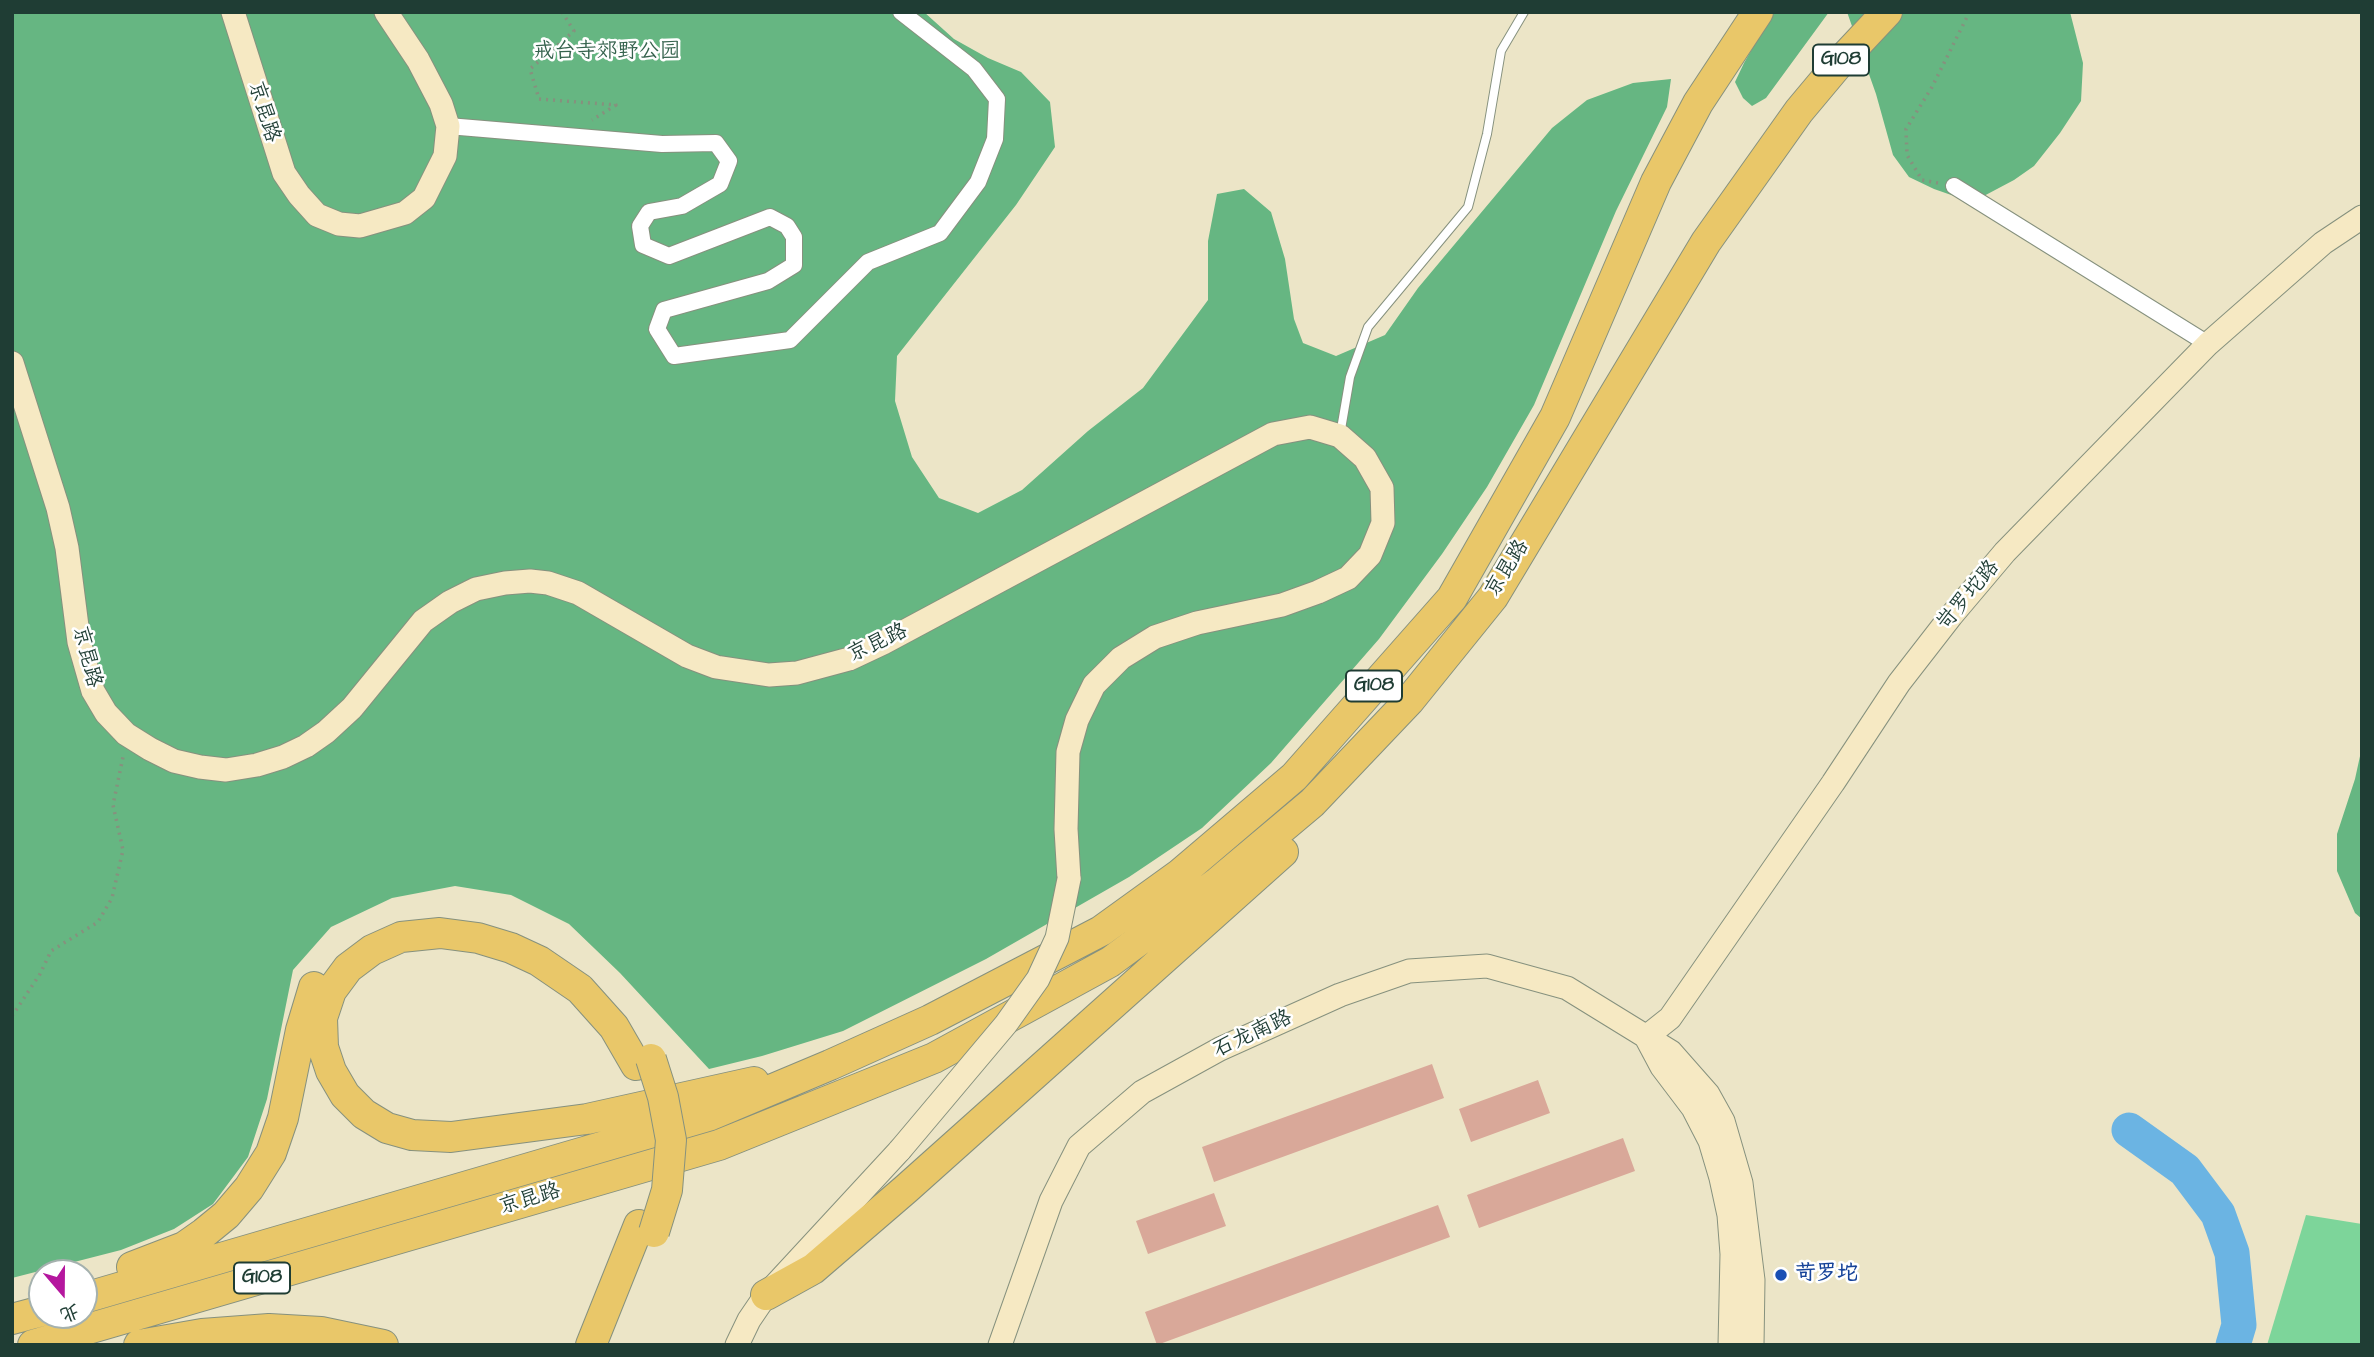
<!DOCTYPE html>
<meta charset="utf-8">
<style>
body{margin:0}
#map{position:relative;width:2374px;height:1357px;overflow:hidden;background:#ece5c7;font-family:"Architects Daughter","LXGW WenKai TC",sans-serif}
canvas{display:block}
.frame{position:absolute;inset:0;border:14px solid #1f3d34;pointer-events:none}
.north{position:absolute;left:28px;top:1259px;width:70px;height:70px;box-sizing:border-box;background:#fff;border:2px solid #a5b1ae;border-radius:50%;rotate:160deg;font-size:19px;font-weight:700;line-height:28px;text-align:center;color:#1f3d34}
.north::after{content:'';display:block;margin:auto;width:24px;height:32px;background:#b5179e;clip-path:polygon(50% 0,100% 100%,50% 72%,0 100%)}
</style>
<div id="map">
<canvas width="2374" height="1357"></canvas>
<div class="frame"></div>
<div class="north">北</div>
</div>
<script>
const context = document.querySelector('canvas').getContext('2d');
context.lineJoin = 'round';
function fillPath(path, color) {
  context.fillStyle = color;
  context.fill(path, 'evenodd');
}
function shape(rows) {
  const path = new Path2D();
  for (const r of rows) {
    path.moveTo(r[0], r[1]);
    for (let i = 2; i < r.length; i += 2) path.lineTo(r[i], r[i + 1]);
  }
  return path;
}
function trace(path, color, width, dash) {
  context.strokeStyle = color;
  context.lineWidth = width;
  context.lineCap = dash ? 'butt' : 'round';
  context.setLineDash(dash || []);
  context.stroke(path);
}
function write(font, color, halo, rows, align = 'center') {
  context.font = font + ' "Architects Daughter","LXGW WenKai TC",sans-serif';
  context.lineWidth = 5;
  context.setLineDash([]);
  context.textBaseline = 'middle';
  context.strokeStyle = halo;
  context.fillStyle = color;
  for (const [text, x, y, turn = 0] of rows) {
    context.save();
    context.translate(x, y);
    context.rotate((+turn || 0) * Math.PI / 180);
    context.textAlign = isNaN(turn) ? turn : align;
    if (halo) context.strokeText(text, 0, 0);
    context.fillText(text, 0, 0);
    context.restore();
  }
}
fillPath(shape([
 [2306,1215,2362,1224,2362,1345,2267,1345]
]), '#7dd59a');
fillPath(shape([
 [12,12,924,12,954,39,988,58,1021,72,1050,102,1055,147,1016,205,897,356,895,401,912,457,939,498,978,513,1022,490,1088,431,1143,388,1208,300,1208,241,1217,194,1244,189,1271,212,1285,259,1294,319,1303,343,1336,356,1385,335,1418,288,1552,128,1587,100,1633,83,1671,79,1667,107,1616,211,1534,405,1487,487,1442,554,1379,639,1271,763,1202,828,1129,877,986,959,843,1031,762,1056,709,1069,620,973,569,924,511,895,455,886,392,898,331,927,293,970,267,1099,248,1157,213,1204,174,1229,121,1250,12,1278],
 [1773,12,1829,12,1766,98,1752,106,1743,98,1735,82,1744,63],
 [1847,12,2070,12,2083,63,2081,101,2060,133,2034,166,2014,180,1980,198,1957,197,1934,189,1909,177,1893,155,1876,94],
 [2362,747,2362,919,2355,913,2337,871,2337,834,2355,779]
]), '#66b682');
trace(shape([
 [2129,1130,2185,1170,2218,1214,2232,1253,2239,1325,2233,1345]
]), '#6bb4e3', 35);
fillPath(shape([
 [1432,1064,1444,1098,1214,1182,1202,1147],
 [1538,1080,1550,1113,1471,1142,1459,1109],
 [1623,1138,1635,1171,1479,1228,1467,1195],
 [1214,1193,1226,1226,1148,1254,1136,1221],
 [1438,1205,1450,1237,1157,1345,1145,1312]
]), '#d9a899');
const lane = shape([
 [1340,435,1350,377,1368,327,1468,207,1487,134,1501,51,1524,12]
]);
const street = shape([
 [448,126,662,144,716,143,729,161,720,184,682,206,649,212,640,226,643,245,669,256,770,217,787,226,794,237,794,265,768,281,664,310,657,329,674,356,790,340,868,262,940,233,978,182,995,139,997,99,974,69,901,12],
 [1954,186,2208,344]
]);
const secondary = shape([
 [233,12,284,173,299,195,317,215,339,224,360,226,405,213,424,198,445,156,448,126,441,104,418,60,386,12],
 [12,363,58,508,67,548,79,642,93,691,106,713,126,734,150,749,174,761,200,767,226,770,257,765,283,757,306,746,326,732,352,708,423,621,450,602,476,589,505,583,530,581,548,583,578,593,687,656,716,667,769,675,797,673,849,659,883,643,1273,434,1310,427,1340,436,1365,458,1382,488,1383,523,1370,555,1348,578,1318,592,1282,605,1197,623,1155,637,1121,658,1094,685,1077,720,1068,752,1066,829,1069,879],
 [1646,1037,1670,1018,1833,783,1899,683,1951,616,2005,552,2208,344,2323,243,2362,217],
 [1646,1037,1662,1067,1693,1108,1710,1141,1721,1178,1729,1215,1732,1254,1730,1345],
 [737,1345,749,1320,766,1295,900,1150],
 [1000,1345,1051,1201,1079,1146,1142,1092,1220,1049,1340,995,1409,971,1487,966,1567,988,1671,1052,1708,1094,1723,1121,1741,1183,1753,1280,1752,1345]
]);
const highway = shape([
 [636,1065,614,1027,580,989,539,961,511,948,478,938,440,933,401,937,372,950,348,968,331,991,322,1018,323,1047,331,1071,345,1095,364,1114,387,1128,412,1135,451,1137,587,1119,754,1082],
 [132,1267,184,1247,204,1233,226,1215,249,1188,271,1153,283,1118,301,1030,314,987],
 [766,1295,813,1269,906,1189,1283,852],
 [84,1298,711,1115,830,1065,930,1020,1101,931,1180,874,1294,777,1452,598,1555,417,1656,182,1698,103,1758,12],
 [12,1319,42,1311],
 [33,1345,719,1145,934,1058,1110,962,1218,882,1312,803,1409,701,1493,597,1706,242,1799,111,1840,62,1887,12],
 [139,1345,202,1334,269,1329,321,1332,383,1345],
 [591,1345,639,1225]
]);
trace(lane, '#86917e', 10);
trace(street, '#86917e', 18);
trace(secondary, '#86917e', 25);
trace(highway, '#86917e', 32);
trace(shape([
 [562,12,574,31,530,69,539,99,616,105,592,120],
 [1938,183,1922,180,1907,155,1906,129,1932,87,1967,17,1967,12],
 [12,1016,40,974,51,951,98,922,112,898,123,850,113,805,123,757]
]), '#86917e', 3.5, [2, 5]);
trace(lane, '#fff', 8);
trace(street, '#fff', 16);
trace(secondary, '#f6e9c3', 23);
trace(highway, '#e9c769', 30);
const secondaryBridge = shape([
 [900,1150,1006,1024,1038,979,1057,938,1069,879]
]);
const highwayBridge = shape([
 [651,1059,663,1097,671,1140,667,1190,654,1232]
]);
trace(secondaryBridge, '#86917e', 25, []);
trace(highwayBridge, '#86917e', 32, []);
trace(secondaryBridge, '#f6e9c3', 23);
trace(highwayBridge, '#e9c769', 30);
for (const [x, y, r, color] of [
 [1781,1275,7,"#1a4fb4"]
]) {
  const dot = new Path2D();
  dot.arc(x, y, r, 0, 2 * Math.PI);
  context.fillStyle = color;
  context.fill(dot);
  trace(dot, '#fff', 2.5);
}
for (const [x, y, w] of [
 [1841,60,56],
 [1374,686,56],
 [262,1278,56]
]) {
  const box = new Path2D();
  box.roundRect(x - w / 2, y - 15.5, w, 31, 5);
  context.fillStyle = '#fff';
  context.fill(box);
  trace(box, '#1f3d34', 2);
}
write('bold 19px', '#1f3d34', null, [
 ["G108",1841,60],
 ["G108",1374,686],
 ["G108",262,1278]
]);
write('21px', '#36634e', '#fff', [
 ["戒台寺郊野公园",607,53]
]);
write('21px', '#1f3d34', '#fff', [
 ["京昆路",263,112,73],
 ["京昆路",1508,569,-58],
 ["岢罗坨路",1969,596,-50],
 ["京昆路",878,644,-25],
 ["京昆路",86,657,76],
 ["石龙南路",1253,1035,-25],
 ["京昆路",530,1200,-16]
]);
write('bold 21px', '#164399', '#fff', [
 ["苛罗坨",1795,1275]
], 'left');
</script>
